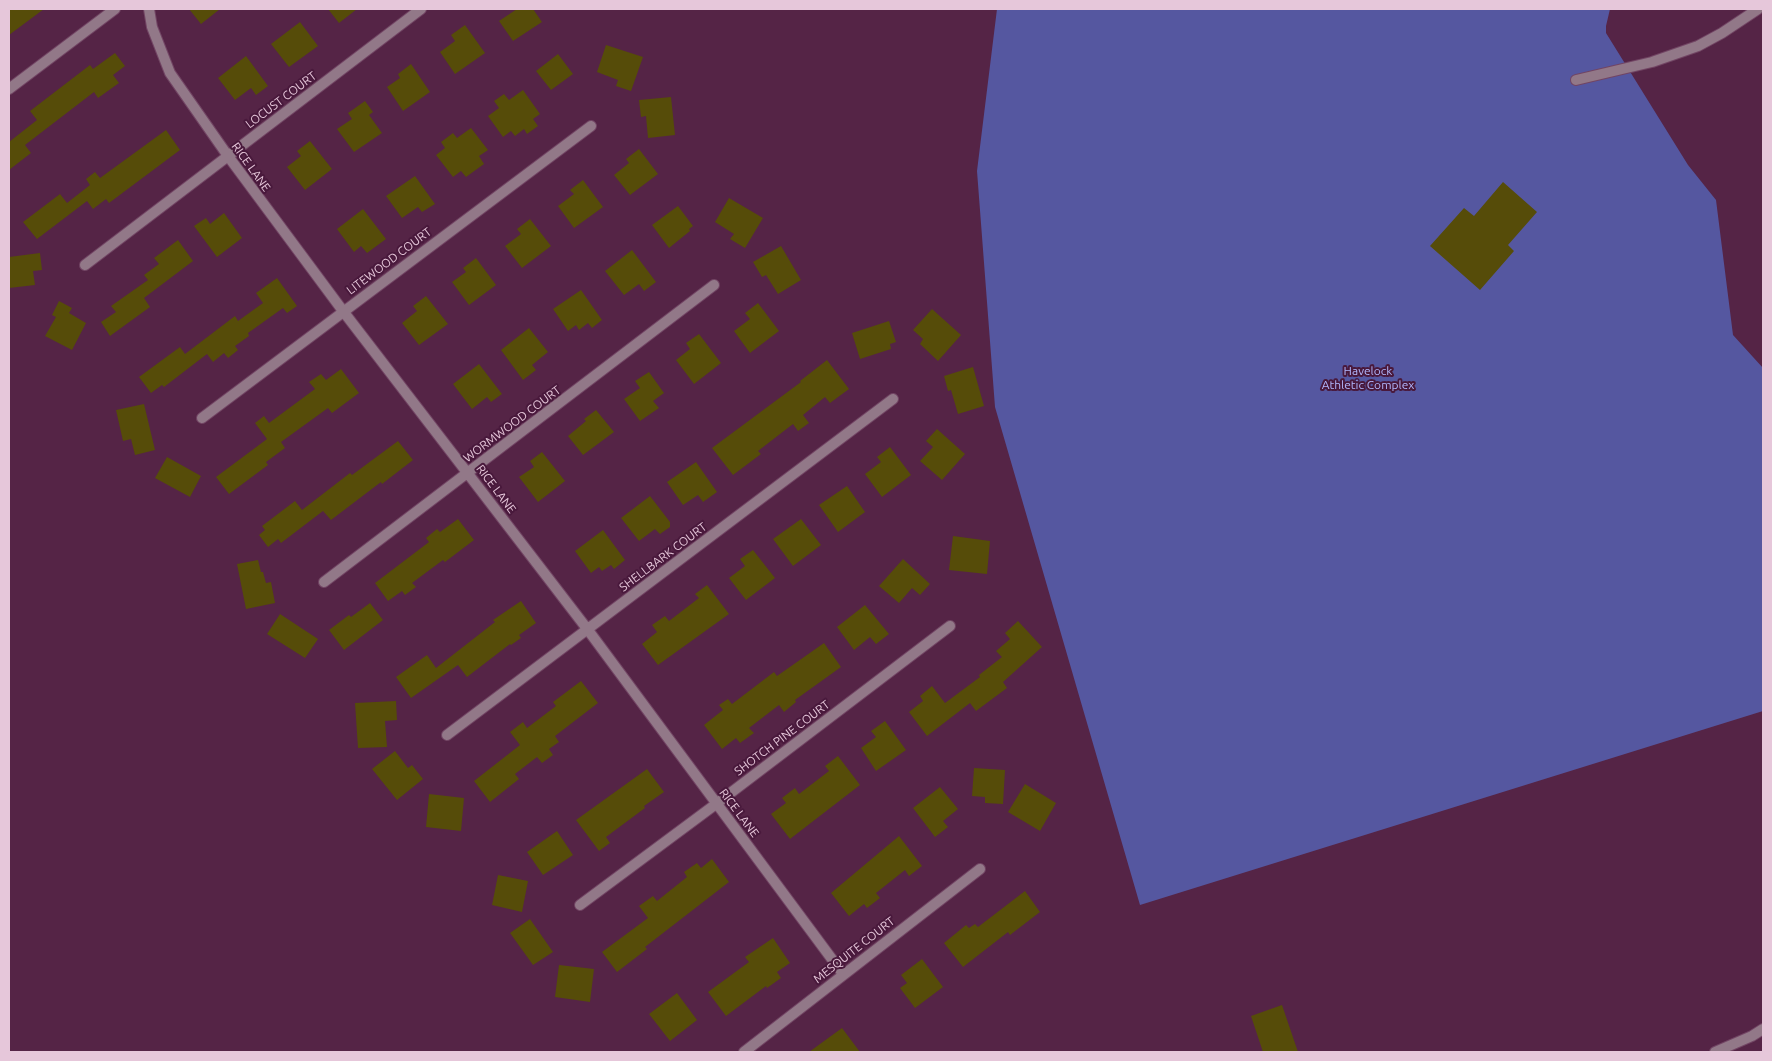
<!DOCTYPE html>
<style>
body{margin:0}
#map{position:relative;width:1772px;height:1061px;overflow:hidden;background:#552446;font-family:Ubuntu,sans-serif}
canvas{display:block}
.frame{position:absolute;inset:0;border:10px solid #e6c7da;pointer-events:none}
</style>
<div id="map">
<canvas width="1772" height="1061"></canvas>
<div class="frame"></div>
</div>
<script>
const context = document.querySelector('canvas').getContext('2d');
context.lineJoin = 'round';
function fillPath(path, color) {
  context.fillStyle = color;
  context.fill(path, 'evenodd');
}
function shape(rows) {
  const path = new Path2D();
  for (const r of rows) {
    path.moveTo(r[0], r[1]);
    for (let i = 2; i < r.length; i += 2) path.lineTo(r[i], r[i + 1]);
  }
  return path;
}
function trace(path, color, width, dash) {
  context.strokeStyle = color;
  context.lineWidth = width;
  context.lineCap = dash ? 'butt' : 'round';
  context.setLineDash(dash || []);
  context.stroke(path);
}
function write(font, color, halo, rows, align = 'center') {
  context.font = font + ' Ubuntu,sans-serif';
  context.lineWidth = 4;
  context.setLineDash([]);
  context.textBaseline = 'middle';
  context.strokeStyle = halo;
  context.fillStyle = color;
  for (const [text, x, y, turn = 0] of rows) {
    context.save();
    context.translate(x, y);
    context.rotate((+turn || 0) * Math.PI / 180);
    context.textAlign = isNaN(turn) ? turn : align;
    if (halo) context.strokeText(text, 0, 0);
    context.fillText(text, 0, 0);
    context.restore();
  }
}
fillPath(shape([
 [997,9,1610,9,1606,26,1606,33,1688,165,1716,200,1733,335,1763,368,1763,711,1140,905,995,407,977,171]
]), '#5557a0');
fillPath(shape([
 [9,9,44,9,9,35],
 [189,9,220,9,201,24],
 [328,9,357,9,339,23],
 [517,9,533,9,542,22,513,41,499,21],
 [300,22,318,46,289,67,271,44],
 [465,25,485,53,455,74,440,52,455,41,451,35],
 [606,45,643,57,631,91,616,86,618,80,597,72],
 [115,53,125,66,113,75,119,83,98,98,94,92,25,145,31,153,9,170,9,142,37,120,30,111,90,65,93,69],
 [558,54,573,74,551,90,536,71],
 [246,56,268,86,256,95,251,88,235,100,218,78],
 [411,64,430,92,403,111,387,87,400,78,398,74],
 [523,90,540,114,533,119,538,126,527,134,524,129,515,136,511,131,503,137,488,116,499,108,494,101,504,94,509,100],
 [671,97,675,135,648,138,646,116,641,117,639,100],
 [365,101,373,112,369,115,382,133,354,152,337,129,352,119,348,113],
 [471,128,488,150,479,156,484,164,466,177,461,171,453,177,436,155,445,148,441,142,453,133,457,138],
 [166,130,180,150,109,203,106,199,93,209,87,201,37,239,23,222,60,194,67,203,90,185,86,179,95,172,100,178],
 [310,141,332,169,305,190,287,167,301,156,297,151],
 [639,149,658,174,630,195,614,175,629,163,626,159],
 [415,176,435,204,422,212,418,207,402,218,386,196],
 [583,180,603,207,574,228,558,206,574,194,570,190],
 [1503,182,1537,212,1508,245,1514,251,1480,290,1430,246,1464,208,1474,216],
 [729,198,763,218,745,248,730,239,734,234,715,222],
 [678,206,693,226,689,229,690,231,669,248,652,225],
 [363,209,386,239,367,253,361,246,354,252,337,229],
 [224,213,242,238,217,257,194,226,206,218,210,224],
 [530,219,551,246,522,268,505,246,521,234,517,229],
 [178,240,193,261,144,298,150,307,110,336,101,322,116,312,111,306,148,280,144,275,159,264,154,258],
 [781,246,801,280,778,294,766,275,762,277,753,262],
 [632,250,656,282,644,291,639,284,624,295,605,271],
 [40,253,42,270,33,271,35,285,9,288,9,257],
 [476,258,496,285,469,305,452,282,466,272,463,268],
 [277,278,297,306,287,313,283,308,248,333,249,336,235,346,238,350,228,358,224,353,213,362,207,354,164,387,162,385,151,393,139,377,180,347,185,354,235,316,238,321,263,303,256,293],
 [581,290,602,320,592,328,588,323,579,330,576,325,568,331,553,309],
 [426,296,448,324,419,345,402,323,417,311,413,306],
 [59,301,72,308,69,313,86,323,72,350,45,336,56,317,52,315],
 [758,303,779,331,750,353,734,331,750,319,745,313],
 [932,309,961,335,938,361,920,344,923,339,913,330],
 [889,321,896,342,890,344,891,349,860,359,852,333],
 [529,328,548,352,532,365,536,370,523,380,501,350],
 [699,334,721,363,694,384,676,360,690,349,686,343],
 [827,360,849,389,830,403,825,397,803,415,809,423,798,431,793,424,758,451,761,454,733,475,712,448,801,382,800,381],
 [479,364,502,394,491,402,487,397,472,409,453,384],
 [973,367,984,406,958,414,951,390,948,391,944,376],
 [341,369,359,393,332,413,328,408,281,442,285,448,266,462,268,465,229,494,216,477,267,439,255,423,264,416,269,423,315,389,309,382,321,374,326,380],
 [649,372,664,393,653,401,659,408,640,421,624,399,640,388,635,381],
 [144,404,155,450,135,455,131,439,123,441,116,410],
 [596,410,614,432,583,455,568,436,586,421,584,419],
 [937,429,965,454,942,480,920,461,933,447,926,441],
 [398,441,413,460,382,484,381,482,331,520,323,511,281,543,278,539,268,547,259,535,265,530,262,526,295,501,302,510,350,473,352,475],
 [890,447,911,475,882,497,865,474,881,462,877,457],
 [542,452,565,481,538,502,519,477,534,467,530,461],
 [167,457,201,476,190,497,155,478],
 [696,462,717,492,703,502,698,495,683,505,667,482],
 [847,486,865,512,838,532,819,505],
 [650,496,670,522,670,527,660,534,655,529,639,541,621,518],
 [458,519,474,540,445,562,443,560,412,583,416,587,405,595,402,591,388,601,375,583,429,542,426,538,437,529,440,532],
 [801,519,821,545,793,566,773,539],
 [603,530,625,560,614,569,611,565,602,571,599,567,591,573,575,551],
 [953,536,990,541,987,574,949,570],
 [753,550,775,578,746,600,729,578,745,566,740,559],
 [903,559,930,584,920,595,912,588,899,603,879,586],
 [258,560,261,572,263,572,266,583,271,582,275,603,246,609,237,564],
 [707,585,729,614,658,665,642,644,657,632,652,625,665,616,669,621,699,598,695,594],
 [521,601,536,623,519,635,521,638,511,645,510,644,467,677,458,665,411,698,396,677,427,655,436,668,495,622,493,620],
 [370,603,383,620,344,650,329,630,349,615,351,617],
 [865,605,889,634,876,644,870,637,854,650,837,627],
 [280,614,318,639,305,658,267,634],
 [1018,621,1042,647,1003,682,1007,688,976,711,970,703,927,736,909,712,923,701,920,696,932,686,945,703,980,677,979,675,1002,657,996,651,1010,639,1005,633],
 [824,643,841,667,795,700,796,702,784,712,779,705,749,728,754,733,740,743,736,738,722,749,704,725,723,710,719,705,728,699,732,704,774,672,777,676],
 [581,681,598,703,555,736,559,742,549,749,553,755,542,763,537,757,515,774,519,779,490,802,474,781,520,745,510,732,523,722,527,728,556,706,553,702],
 [396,701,397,720,385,721,387,747,358,748,355,703],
 [885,721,906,750,876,771,861,748,876,737,871,731],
 [395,751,408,768,412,765,423,779,397,800,372,769],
 [838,756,860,785,790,839,771,814,786,803,782,798,795,788,799,794,829,771,825,766],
 [974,768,1005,770,1003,804,985,803,985,797,972,796],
 [647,769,664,792,644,806,645,808,606,837,610,843,599,851,576,820],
 [1025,784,1056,803,1040,831,1008,812],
 [940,787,958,809,943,821,948,827,935,837,913,808],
 [429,794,464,798,461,831,426,827],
 [557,831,573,855,543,875,527,852],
 [899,836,922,866,909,876,905,870,876,893,880,898,867,908,864,904,849,916,831,893],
 [712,859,729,882,645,947,647,949,617,972,602,952,648,918,639,906,653,896,657,901,687,877,684,872,697,863,701,868],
 [498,875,528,881,522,912,492,905],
 [1025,891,1040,912,1010,935,1008,932,963,967,944,943,966,925,969,928,975,924,978,927],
 [530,919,553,952,533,965,510,933],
 [773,938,790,963,777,972,781,978,767,988,766,986,726,1016,708,992,749,962,745,957],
 [922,959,943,987,915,1008,900,988,907,983,901,975],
 [559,965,594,969,590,1002,555,997],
 [677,993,697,1020,670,1041,649,1014],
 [1282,1005,1298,1052,1263,1052,1251,1016],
 [842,1028,860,1052,809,1052]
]), '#564c09');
const street = shape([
 [149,9,152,27,170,73,228,156,343,311,588,630,843,974],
 [1576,80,1652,62,1698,46,1722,33,1758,9],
 [9,89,115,9],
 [85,265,421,9],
 [202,418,591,126],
 [324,582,714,285],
 [447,735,893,399],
 [580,905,716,804,950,626],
 [744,1052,980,869],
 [1715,1052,1752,1036,1763,1029]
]);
trace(street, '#724564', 12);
trace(street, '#927888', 10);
write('12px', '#e6c7da', '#49193c', [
 ["LOCUST COURT",281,100,-37],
 ["RICE LANE",251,167,54],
 ["LITEWOOD COURT",389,261,-37],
 ["WORMWOOD COURT",512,424,-37],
 ["RICE LANE",496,489,53],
 ["SHELLBARK COURT",663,557,-37],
 ["SHOTCH PINE COURT",782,738,-37],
 ["RICE LANE",739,813,53],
 ["MESQUITE COURT",854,950,-38]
]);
write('12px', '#b1b8fe', '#49193c', [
 ["Havelock",1368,371],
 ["Athletic Complex",1368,385]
]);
</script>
